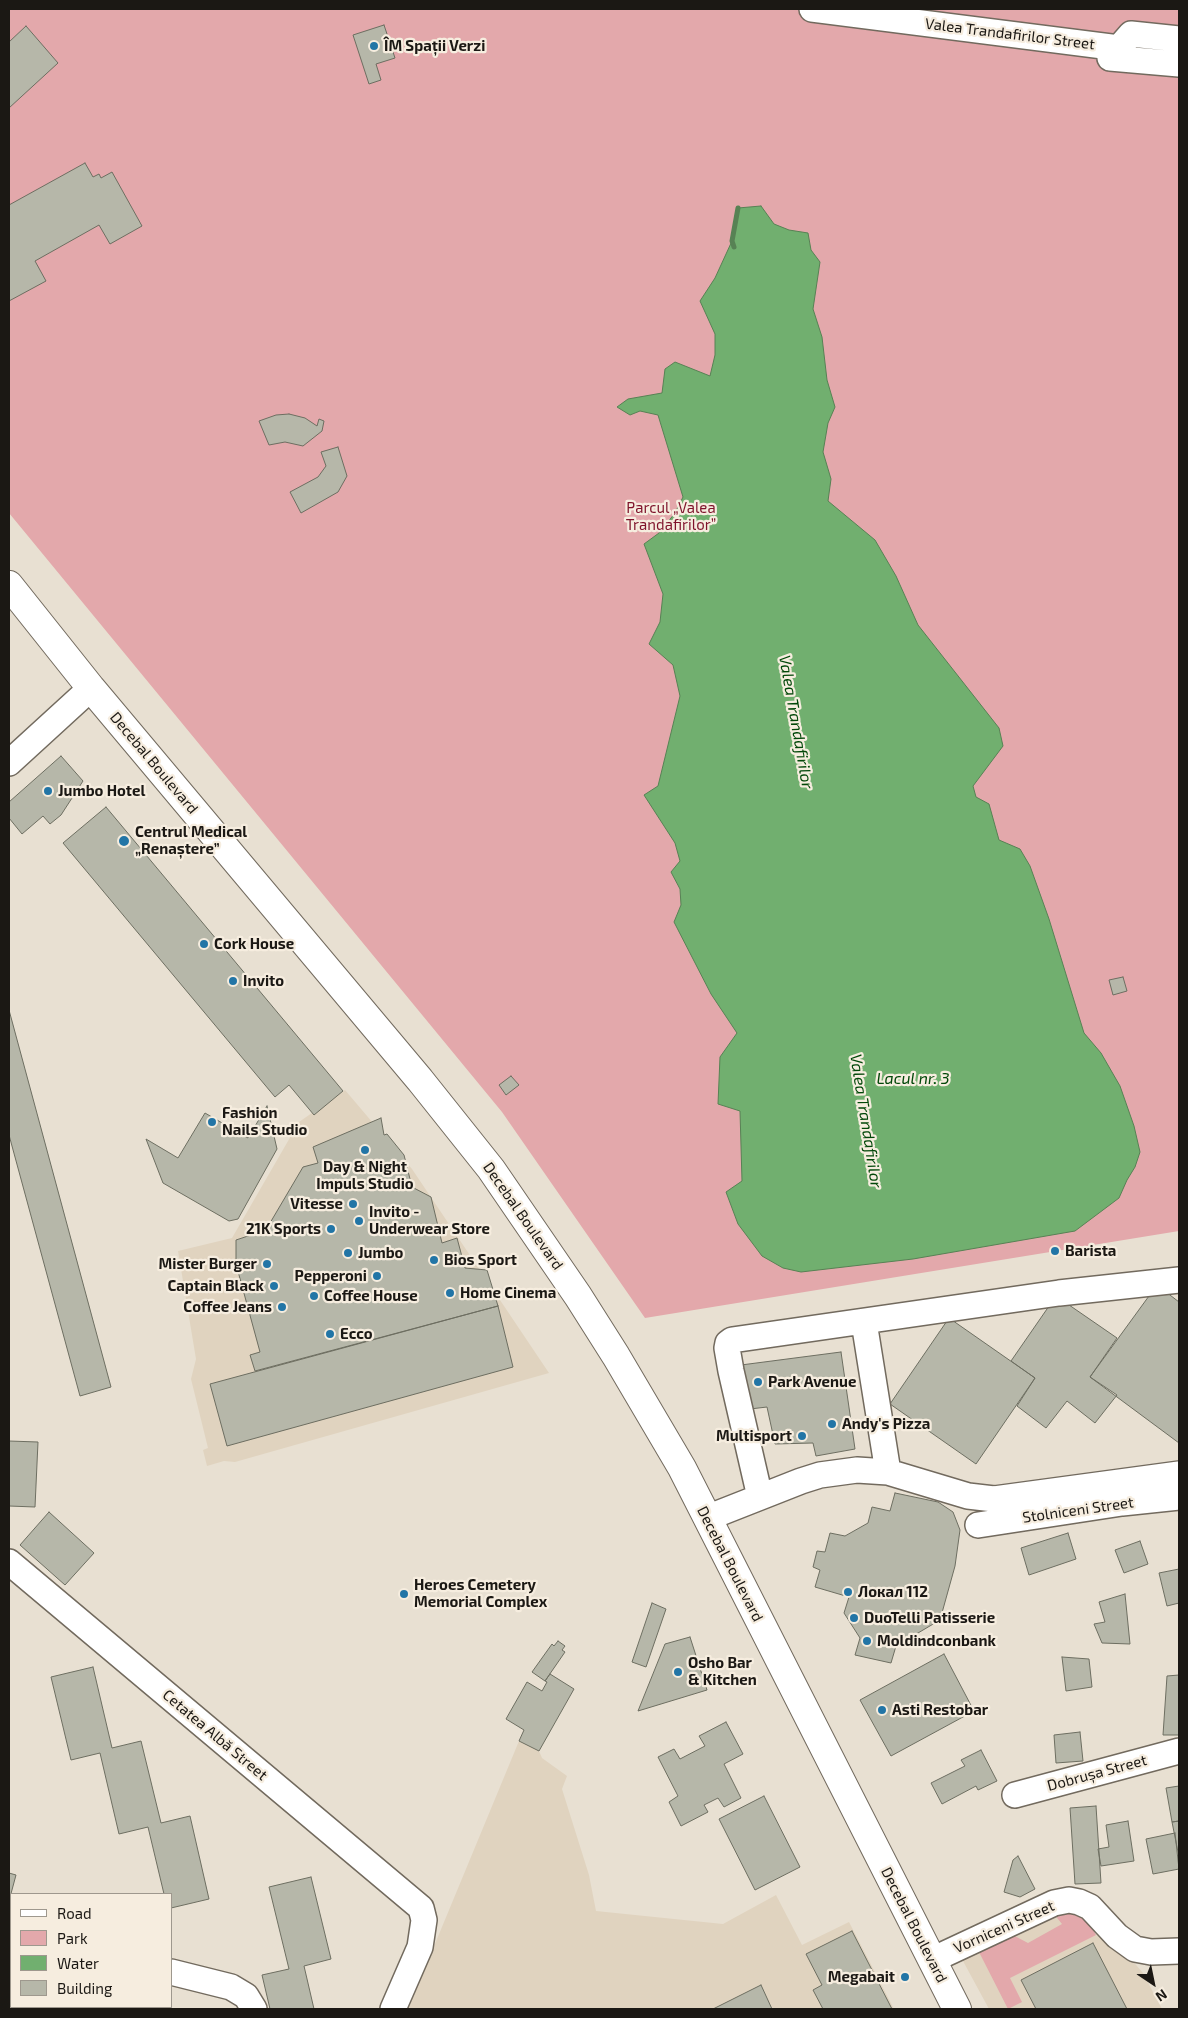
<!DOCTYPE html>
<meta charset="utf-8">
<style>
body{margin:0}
#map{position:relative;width:1188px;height:2018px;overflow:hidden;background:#e8e0d2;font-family:"Exo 2",sans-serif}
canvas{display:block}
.frame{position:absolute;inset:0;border:10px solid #1b1814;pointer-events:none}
.legend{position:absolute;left:10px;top:1893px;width:162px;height:115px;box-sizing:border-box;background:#f6eddf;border:1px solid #9e988e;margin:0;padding:6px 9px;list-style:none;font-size:15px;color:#1b1814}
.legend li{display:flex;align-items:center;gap:10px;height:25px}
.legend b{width:25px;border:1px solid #9e988e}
.north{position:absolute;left:1128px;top:1958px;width:50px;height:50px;-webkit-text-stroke:4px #f6eddf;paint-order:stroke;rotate:146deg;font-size:14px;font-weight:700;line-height:20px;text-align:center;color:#1b1814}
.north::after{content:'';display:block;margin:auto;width:18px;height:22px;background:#1b1814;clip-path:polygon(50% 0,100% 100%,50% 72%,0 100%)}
</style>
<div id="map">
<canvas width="1188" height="2018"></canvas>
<div class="frame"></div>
<ul class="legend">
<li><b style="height:6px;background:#fff"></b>Road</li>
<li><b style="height:14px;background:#e3a8ab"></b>Park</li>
<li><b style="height:14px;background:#71af6f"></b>Water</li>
<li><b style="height:14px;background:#b6b7a9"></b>Building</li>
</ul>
<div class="north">N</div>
</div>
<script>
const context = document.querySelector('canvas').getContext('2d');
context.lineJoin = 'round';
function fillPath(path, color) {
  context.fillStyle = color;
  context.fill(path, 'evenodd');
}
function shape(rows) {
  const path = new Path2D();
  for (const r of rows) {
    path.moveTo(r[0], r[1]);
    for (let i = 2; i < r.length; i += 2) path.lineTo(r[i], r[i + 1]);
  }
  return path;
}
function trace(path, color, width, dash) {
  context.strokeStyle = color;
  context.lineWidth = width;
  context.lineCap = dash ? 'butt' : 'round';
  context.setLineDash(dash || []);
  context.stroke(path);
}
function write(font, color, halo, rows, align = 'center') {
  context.font = font + ' "Exo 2",sans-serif';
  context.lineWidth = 4.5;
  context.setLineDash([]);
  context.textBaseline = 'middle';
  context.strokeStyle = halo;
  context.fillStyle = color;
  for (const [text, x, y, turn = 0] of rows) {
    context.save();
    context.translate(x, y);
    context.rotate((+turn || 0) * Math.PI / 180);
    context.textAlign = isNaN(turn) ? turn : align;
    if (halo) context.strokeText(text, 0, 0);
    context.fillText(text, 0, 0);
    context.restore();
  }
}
fillPath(shape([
 [345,1090,412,1169,549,1373,235,1462,224,1461,207,1466,203,1450,208,1448,191,1379,196,1359,178,1251,232,1238,299,1122],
 [519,1741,539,1751,542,1758,567,1776,562,1789,589,1875,596,1911,723,1924,776,1895,802,1945,849,1922,894,2009,408,2009],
 [1064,1905,1083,1912,1096,1935,1130,1958,1143,1973,1162,2009,989,2009,963,1961,985,1942]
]), '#e0d3bf');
fillPath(shape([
 [9,9,1179,9,1179,1231,645,1318,502,1112,9,513],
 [1065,1908,1083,1912,1096,1935,1010,1978,1022,2002,1008,2009,979,1952,1009,1933,1028,1943,1062,1924,1054,1914]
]), '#e3a8ab');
const water = shape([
 [761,206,774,224,789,230,808,233,811,250,820,262,813,309,822,337,827,380,835,407,828,423,823,452,831,479,828,501,875,540,896,576,918,625,999,728,1003,746,973,786,976,797,989,804,999,840,1020,849,1030,866,1049,919,1084,1033,1101,1053,1120,1086,1134,1126,1140,1152,1135,1167,1127,1180,1119,1198,1075,1231,913,1259,801,1272,783,1268,762,1256,738,1224,726,1192,742,1181,740,1111,718,1104,720,1057,737,1033,711,994,674,922,681,905,680,889,671,872,680,861,675,843,644,795,658,786,680,696,673,665,649,644,660,622,663,594,644,544,659,533,675,513,683,497,658,415,640,411,630,415,617,407,628,399,662,393,665,369,675,362,710,376,715,355,715,334,700,301,715,278,732,241,738,208,761,206]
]);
fillPath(water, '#71af6f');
trace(water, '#578254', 1);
trace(shape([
 [734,247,732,241,738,208]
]), '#578254', 5);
const building = shape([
 [384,25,395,58,376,64,381,80,369,84,353,35,384,25],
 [26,26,58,63,9,108,9,42,26,26],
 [85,163,93,177,99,174,101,178,112,172,142,226,110,244,99,225,35,261,46,281,9,301,9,205,85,163],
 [289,414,305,418,317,426,319,419,324,421,322,431,303,446,285,442,269,445,259,421,276,415,289,414],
 [338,447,347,476,338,492,301,513,290,492,318,477,326,466,321,452,338,447],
 [61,756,83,781,61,815,50,824,43,816,22,834,9,818,9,802,61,756],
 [106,807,343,1091,314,1115,289,1085,275,1097,63,843,106,807],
 [1123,977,1127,991,1113,995,1109,980,1123,977],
 [9,1010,111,1387,80,1396,9,1135,9,1010],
 [511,1076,519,1085,506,1095,499,1085,511,1076],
 [267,1106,277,1149,238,1219,229,1221,163,1183,146,1139,178,1158,205,1113,248,1138,267,1106],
 [381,1118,384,1135,387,1134,404,1155,412,1187,431,1197,442,1243,457,1238,465,1268,487,1270,498,1306,255,1371,250,1355,260,1352,236,1264,236,1240,251,1235,258,1226,270,1223,303,1167,318,1163,313,1147,381,1118],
 [1157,1285,1179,1302,1179,1443,1090,1377,1157,1285],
 [1056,1296,1117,1338,1090,1377,1117,1395,1095,1423,1067,1401,1046,1428,1017,1406,1035,1378,1011,1361,1056,1296],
 [498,1306,513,1367,227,1446,210,1384,498,1306],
 [949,1318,1035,1378,976,1464,890,1404,949,1318],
 [841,1352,855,1449,816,1456,813,1443,775,1444,767,1407,750,1409,741,1365,841,1352],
 [9,1441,38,1442,35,1507,9,1506,9,1441],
 [895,1493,938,1502,953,1512,960,1530,955,1566,940,1620,896,1646,891,1663,855,1655,860,1638,844,1613,849,1597,815,1587,820,1570,813,1567,817,1551,825,1552,830,1533,845,1536,868,1523,872,1507,890,1511,895,1493],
 [49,1512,94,1553,65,1585,20,1545,49,1512],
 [1068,1533,1076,1559,1029,1575,1021,1548,1068,1533],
 [1140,1541,1148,1564,1124,1573,1115,1550,1140,1541],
 [1179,1569,1179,1603,1167,1606,1159,1573,1179,1569],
 [1125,1594,1130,1644,1102,1643,1094,1624,1105,1622,1099,1602,1125,1594],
 [652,1603,666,1609,646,1667,632,1662,652,1603],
 [690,1637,707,1690,638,1711,665,1644,690,1637],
 [558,1641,565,1646,562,1650,565,1652,545,1681,532,1672,552,1644,554,1646,558,1641],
 [944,1654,974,1711,891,1756,860,1700,944,1654],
 [1062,1657,1089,1659,1092,1687,1066,1691,1062,1657],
 [93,1667,112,1748,141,1741,161,1823,190,1816,209,1899,171,1908,171,1894,164,1894,148,1827,119,1834,100,1753,71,1760,51,1677,93,1667],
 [550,1674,574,1689,539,1751,519,1741,524,1730,506,1719,527,1682,542,1691,547,1682,545,1681,550,1674],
 [1179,1675,1179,1735,1163,1735,1167,1676,1179,1675],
 [726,1722,743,1754,724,1764,741,1798,724,1807,718,1798,704,1805,708,1812,681,1826,669,1802,678,1796,658,1757,674,1749,680,1759,705,1746,699,1736,726,1722],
 [1080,1732,1083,1761,1056,1763,1054,1735,1080,1732],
 [981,1750,997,1781,978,1790,976,1786,942,1804,931,1783,965,1766,961,1760,981,1750],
 [1179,1786,1179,1821,1172,1822,1166,1788,1179,1786],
 [764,1796,800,1867,755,1890,719,1819,764,1796],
 [1096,1806,1101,1883,1075,1884,1070,1808,1096,1806],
 [1128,1821,1134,1861,1101,1866,1098,1849,1109,1847,1106,1825,1128,1821],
 [1179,1821,1179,1857,1172,1822,1179,1821],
 [1175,1833,1179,1869,1153,1874,1146,1839,1175,1833],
 [1018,1856,1035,1889,1020,1897,1004,1892,1013,1860,1018,1856],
 [9,1873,16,1875,9,1901,9,1873],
 [311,1877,331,1959,304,1966,314,2009,270,2009,262,1975,289,1969,269,1887,311,1877],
 [852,1931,892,2009,823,2009,813,1990,822,1985,806,1954,852,1931],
 [1093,1943,1127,2009,1036,2009,1021,1980,1093,1943],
 [761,1985,772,2009,713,2009,761,1985]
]);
fillPath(building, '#b6b7a9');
trace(building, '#6d6e61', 1);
const minor = shape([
 [812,9,1119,48],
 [1110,58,1131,34,1179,39],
 [1110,58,1179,64],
 [9,763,91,688],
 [864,1322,888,1472],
 [760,1497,731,1371,727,1348,728,1343,732,1340,1059,1293,1179,1280],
 [707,1518,801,1481,820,1475,857,1470,888,1472,968,1496,994,1499,1179,1474],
 [978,1525,1122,1503,1179,1497],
 [9,1562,421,1908,424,1920,420,1947,393,2009],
 [1015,1795,1179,1751],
 [932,1960,1054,1903,1069,1900,1079,1902,1090,1907,1117,1936,1135,1949,1151,1952,1179,1951],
 [171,1972,231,1987,246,1996,254,2009],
 [26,2009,27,2007]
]);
const major = shape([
 [9,585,91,688,420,1080,491,1169,578,1296,616,1356,682,1468,957,2009]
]);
trace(minor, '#726a5e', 28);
trace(major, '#726a5e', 30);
trace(minor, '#fff', 25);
trace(major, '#fff', 28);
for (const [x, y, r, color] of [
 [374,46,5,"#2275a6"],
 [48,791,5,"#2275a6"],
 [124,841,6,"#2275a6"],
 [204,944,5,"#2275a6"],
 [233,981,5,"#2275a6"],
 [212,1122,5,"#2275a6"],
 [365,1150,5,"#2275a6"],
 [353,1204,5,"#2275a6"],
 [359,1221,5,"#2275a6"],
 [331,1229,5,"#2275a6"],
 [1055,1251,5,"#2275a6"],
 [348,1253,5,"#2275a6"],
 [434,1260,5,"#2275a6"],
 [267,1264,5,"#2275a6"],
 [377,1276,5,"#2275a6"],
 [274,1286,5,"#2275a6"],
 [450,1293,5,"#2275a6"],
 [314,1296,5,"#2275a6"],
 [282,1307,5,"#2275a6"],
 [330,1334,5,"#2275a6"],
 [758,1382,5,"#2275a6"],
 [832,1424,5,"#2275a6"],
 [802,1436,5,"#2275a6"],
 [848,1592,5,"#2275a6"],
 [404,1594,5,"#2275a6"],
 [854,1618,5,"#2275a6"],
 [867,1641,5,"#2275a6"],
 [678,1672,5,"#2275a6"],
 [882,1710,5,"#2275a6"],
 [905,1977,5,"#2275a6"]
]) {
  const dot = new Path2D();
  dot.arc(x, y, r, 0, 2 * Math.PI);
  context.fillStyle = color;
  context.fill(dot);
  trace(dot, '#f6eddf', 2);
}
write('15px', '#1b1814', '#f6eddf', [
 ["Valea Trandafirilor Street",1010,34,7],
 ["Decebal Boulevard",154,763,50],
 ["Decebal Boulevard",523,1216,55],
 ["Stolniceni Street",1078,1510,-8],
 ["Decebal Boulevard",730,1564,63],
 ["Cetatea Albă Street",215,1735,40],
 ["Dobrușa Street",1097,1773,-15],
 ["Decebal Boulevard",914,1925,63],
 ["Vorniceni Street",1004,1927,-24]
]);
write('bold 15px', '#1b1814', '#f6eddf', [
 ["ÎM Spații Verzi",384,46],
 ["Jumbo Hotel",58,791],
 ["Centrul Medical",135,832],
 ["„Renaștere”",135,849],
 ["Cork House",214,944],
 ["Invito",243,981],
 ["Fashion",222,1113],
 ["Nails Studio",222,1130],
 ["Day & Night",365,1167,"center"],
 ["Impuls Studio",365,1184,"center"],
 ["Vitesse",343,1204,"right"],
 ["Invito -",369,1212],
 ["Underwear Store",369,1229],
 ["21K Sports",321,1229,"right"],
 ["Barista",1065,1251],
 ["Jumbo",358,1253],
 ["Bios Sport",444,1260],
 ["Mister Burger",257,1264,"right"],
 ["Pepperoni",367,1276,"right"],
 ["Captain Black",264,1286,"right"],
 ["Home Cinema",460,1293],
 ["Coffee House",324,1296],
 ["Coffee Jeans",272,1307,"right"],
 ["Ecco",340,1334],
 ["Park Avenue",768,1382],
 ["Andy's Pizza",842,1424],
 ["Multisport",792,1436,"right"],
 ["Heroes Cemetery",414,1585],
 ["Memorial Complex",414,1602],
 ["Локал 112",858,1592],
 ["DuoTelli Patisserie",864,1618],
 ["Moldindconbank",877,1641],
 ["Osho Bar",688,1663],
 ["& Kitchen",688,1680],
 ["Asti Restobar",892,1710],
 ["Megabait",895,1977,"right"]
], 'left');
write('15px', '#7f132b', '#f6eddf', [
 ["Parcul „Valea",671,508],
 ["Trandafirilor”",671,525]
]);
write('italic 16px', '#014708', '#f6eddf', [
 ["Valea Trandafirilor",796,722,80],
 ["Lacul nr. 3",913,1079],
 ["Valea Trandafirilor",866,1121,81]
]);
</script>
